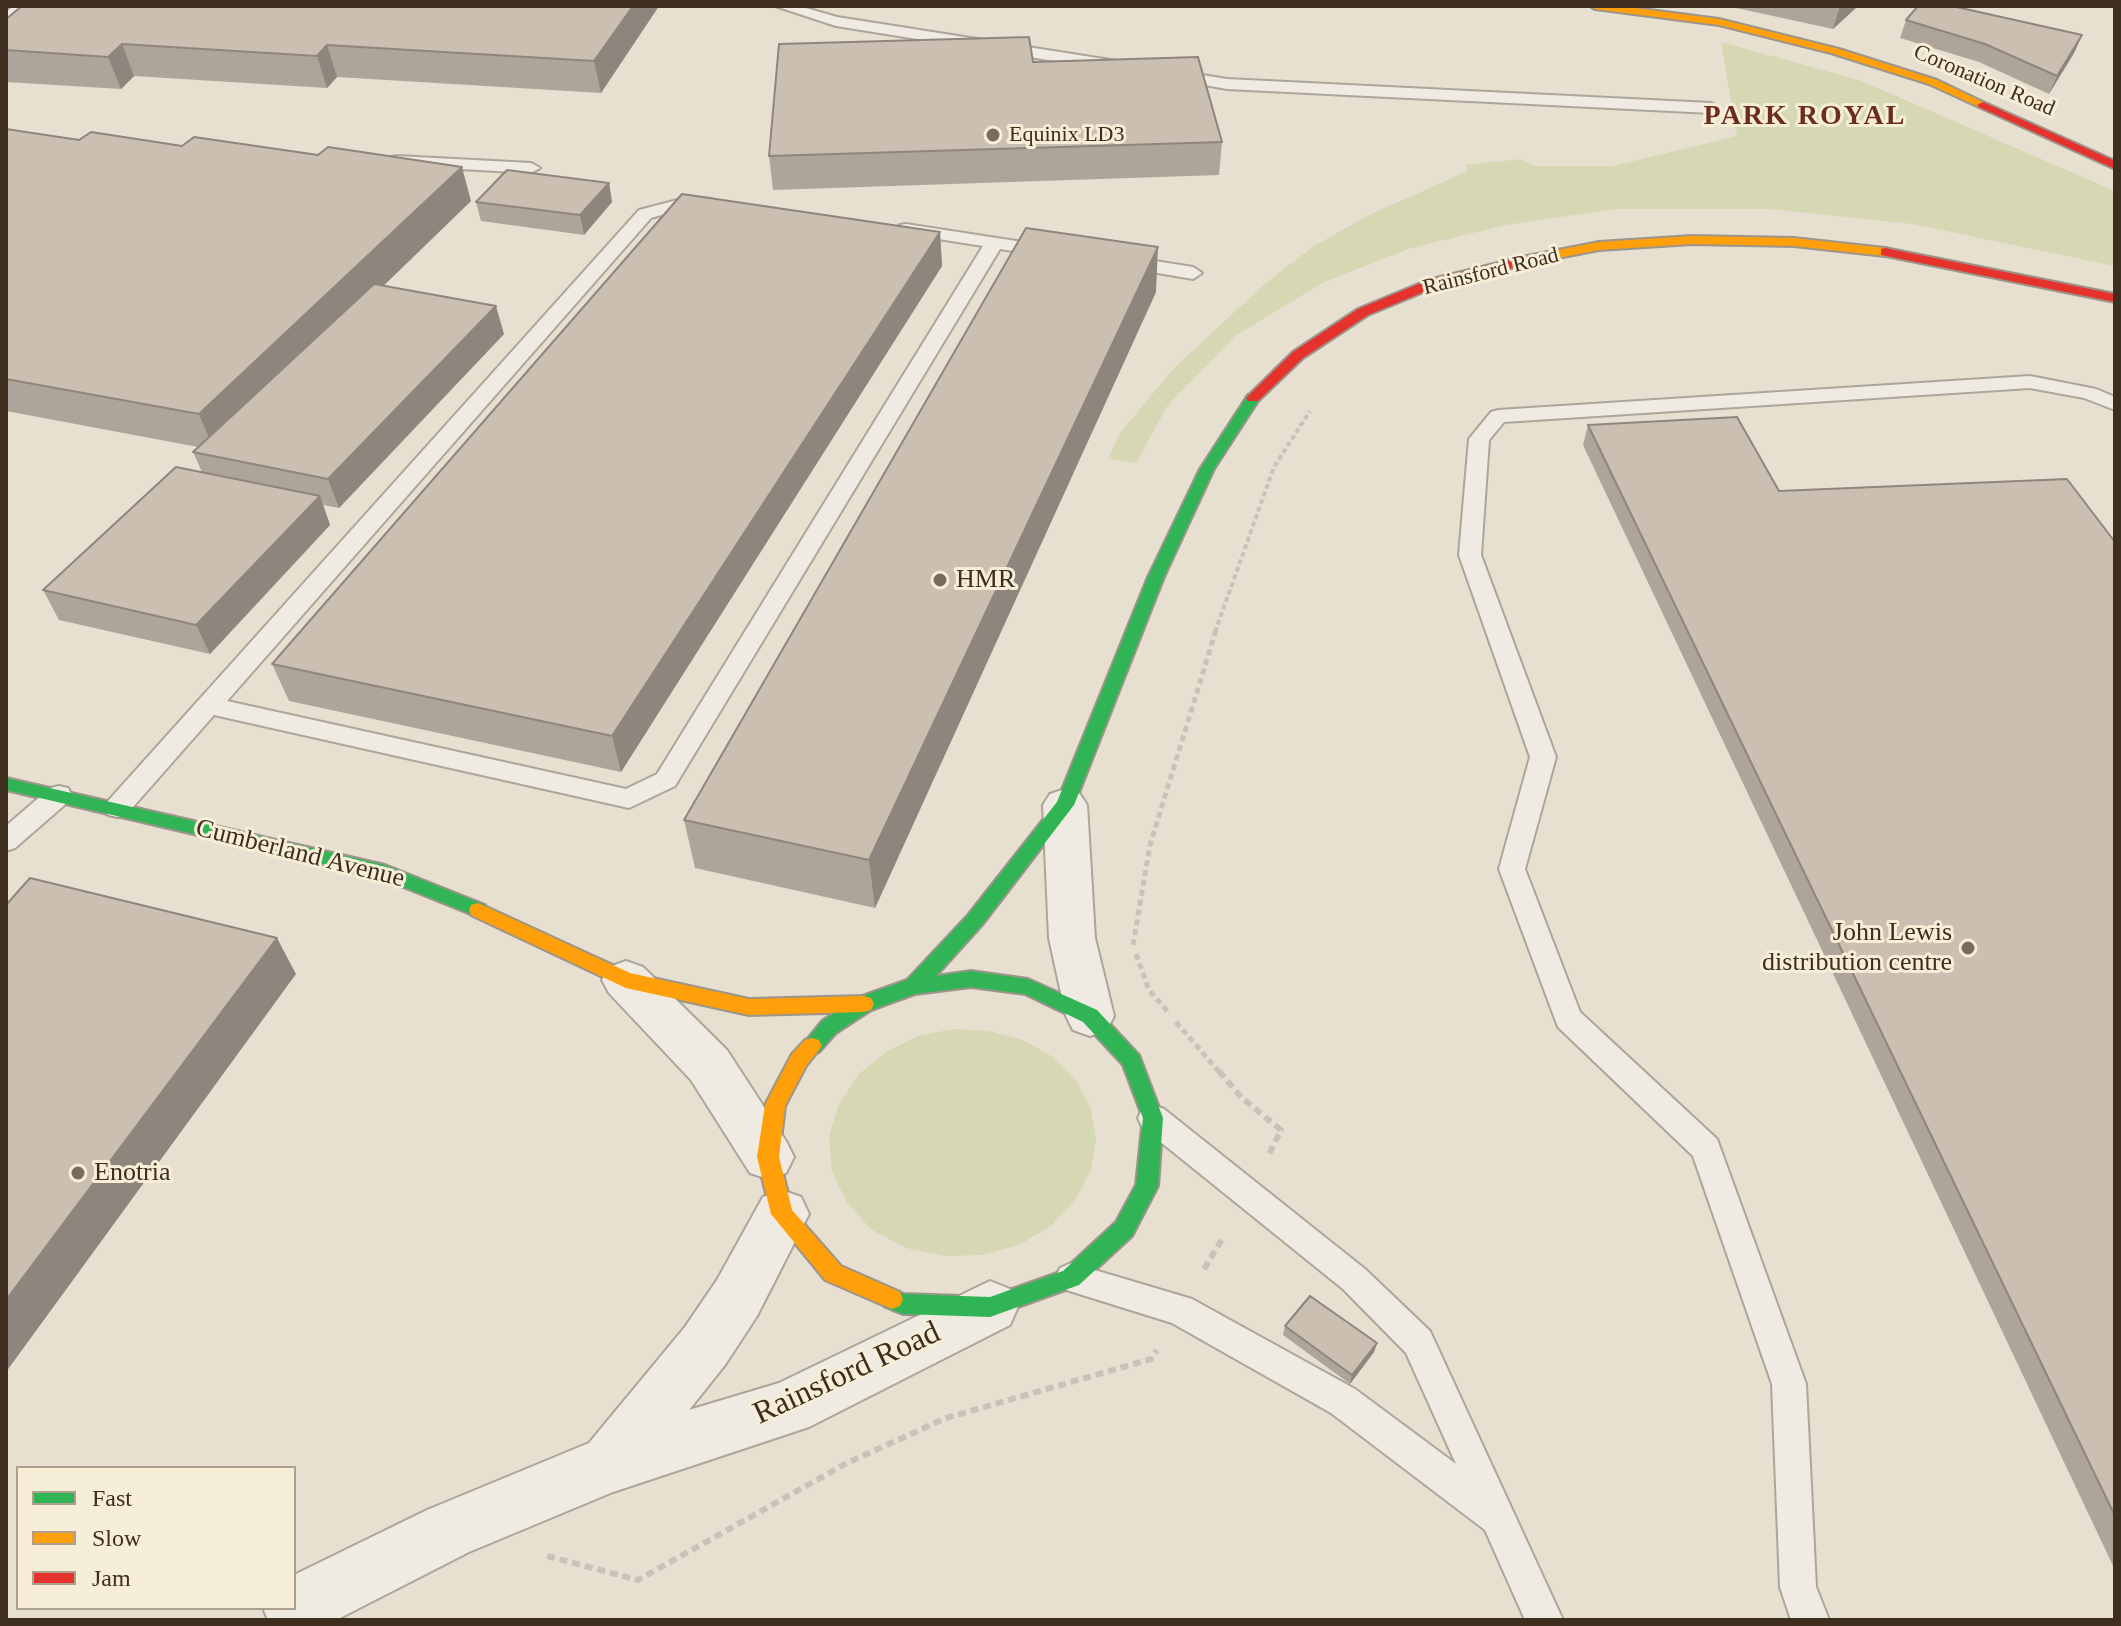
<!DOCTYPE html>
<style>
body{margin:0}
#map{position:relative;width:2121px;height:1626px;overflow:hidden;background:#e7e0d1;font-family:Georgia,serif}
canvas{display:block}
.frame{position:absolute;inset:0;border:8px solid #3d2e20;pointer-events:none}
.legend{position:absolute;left:16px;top:1466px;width:280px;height:144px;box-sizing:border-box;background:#f7eed8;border:2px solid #ada18e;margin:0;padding:10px 14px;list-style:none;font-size:24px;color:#3d2e20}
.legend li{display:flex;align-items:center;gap:16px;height:40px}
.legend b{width:40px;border:2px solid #ada18e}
</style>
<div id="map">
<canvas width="2121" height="1626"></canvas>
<div class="frame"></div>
<ul class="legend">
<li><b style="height:10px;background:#30b455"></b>Fast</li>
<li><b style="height:10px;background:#ff9f0a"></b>Slow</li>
<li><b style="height:10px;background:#e5322d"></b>Jam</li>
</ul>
</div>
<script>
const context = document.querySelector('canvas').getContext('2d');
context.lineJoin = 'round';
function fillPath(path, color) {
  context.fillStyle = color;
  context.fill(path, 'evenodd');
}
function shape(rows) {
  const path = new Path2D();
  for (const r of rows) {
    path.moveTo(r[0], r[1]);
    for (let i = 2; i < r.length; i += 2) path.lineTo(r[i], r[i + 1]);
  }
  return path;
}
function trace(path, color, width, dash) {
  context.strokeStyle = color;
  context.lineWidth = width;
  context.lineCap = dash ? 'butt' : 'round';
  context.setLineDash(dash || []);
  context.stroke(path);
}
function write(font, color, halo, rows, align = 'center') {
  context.font = font + ' Georgia,serif';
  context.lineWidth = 6;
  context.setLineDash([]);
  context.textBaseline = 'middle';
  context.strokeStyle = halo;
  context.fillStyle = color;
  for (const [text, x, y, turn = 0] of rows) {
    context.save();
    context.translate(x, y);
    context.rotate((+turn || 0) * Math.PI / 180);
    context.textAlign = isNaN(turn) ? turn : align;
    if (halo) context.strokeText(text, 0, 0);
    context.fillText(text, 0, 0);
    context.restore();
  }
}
fillPath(shape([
 [1721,42,1859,80,2115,191,2115,266,1912,224,1770,209,1615,209,1506,225,1411,248,1324,282,1237,335,1168,405,1136,463,1108,459,1120,433,1174,368,1267,282,1314,246,1369,215,1468,171,1466,165,1521,159,1534,166,1613,166,1737,136],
 [953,1029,989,1031,1023,1040,1053,1057,1076,1080,1091,1109,1096,1139,1091,1170,1075,1200,1051,1226,1019,1245,982,1255,944,1256,906,1248,872,1230,847,1203,832,1171,829,1137,839,1104,859,1074,886,1052,918,1036]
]), '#d6d7b3');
const lane = shape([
 [14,6,30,6,6,24,6,12,14,6],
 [775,6,799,6,837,17,1117,61,1125,66,1117,71,836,26,775,6],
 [1171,70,1227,79,1711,103,1719,108,1711,113,1227,89,1165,78,1163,75,1171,70],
 [397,156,531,163,540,168,531,173,391,165,388,161,391,157,397,156],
 [689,197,711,199,714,203,705,208,689,207,651,218,227,701,626,789,657,774,983,246,900,233,897,229,900,225,906,224,1055,247,1058,251,1055,255,1049,257,1000,249,675,786,629,808,214,715,126,815,117,817,108,815,104,808,108,801,639,210,689,197],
 [1123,256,1193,267,1202,273,1193,279,1116,266,1114,262,1116,258,1123,256],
 [2030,376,2096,389,2115,397,2115,410,2084,398,2030,388,1504,422,1489,440,1481,555,1556,757,1525,869,1580,1012,1717,1139,1806,1384,1816,1587,1829,1620,1791,1620,1780,1587,1772,1384,1693,1156,1558,1027,1499,869,1530,757,1459,555,1469,439,1491,412,1498,410,2030,376],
 [59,786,68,788,72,795,68,802,15,848,6,851,6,826,50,788,59,786],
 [1153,1105,1164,1109,1365,1269,1430,1331,1563,1620,1525,1620,1485,1530,1331,1413,1172,1323,1060,1288,1055,1278,1060,1268,1071,1263,1192,1299,1355,1389,1456,1464,1406,1353,1343,1289,1142,1127,1138,1118,1142,1109,1153,1105]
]);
const street = shape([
 [1065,789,1080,794,1087,805,1095,938,1114,1016,1107,1030,1090,1036,1073,1030,1066,1016,1049,938,1043,805,1050,794,1065,789],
 [626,961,643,967,727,1050,786,1141,794,1157,786,1173,768,1179,750,1173,691,1080,609,993,602,980,609,967,626,961],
 [782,1190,801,1197,809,1214,757,1316,725,1365,689,1410,779,1383,990,1281,1010,1289,1018,1307,1010,1325,809,1427,613,1492,469,1552,336,1620,268,1620,263,1608,294,1608,294,1575,427,1510,589,1443,685,1327,717,1280,763,1197,782,1190]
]);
const fast = shape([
 [1253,394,1260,398,1214,469,1164,577,1074,805,982,925,936,976,971,971,1028,979,1097,1010,1139,1055,1163,1118,1158,1186,1132,1236,1079,1285,990,1317,903,1314,895,1311,884,1306,881,1299,884,1292,892,1289,904,1294,990,1297,1063,1271,1116,1222,1136,1185,1143,1118,1123,1065,1083,1022,1025,994,971,987,915,994,871,1010,836,1033,819,1052,812,1054,805,1052,802,1046,822,1021,857,998,907,980,968,915,1057,802,1148,577,1200,469,1248,395,1253,394],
 [6,778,385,865,485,905,487,910,485,915,478,917,381,878,6,790,6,778]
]);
const slow = shape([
 [1590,6,1619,6,1719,19,1839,49,1937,80,1989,105,1979,107,1929,84,1831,53,1719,25,1595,9,1590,6],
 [1692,236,1794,238,1885,248,1891,252,1885,256,1794,246,1692,244,1599,250,1527,264,1521,260,1527,256,1599,242,1692,236],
 [478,903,630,973,749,999,864,996,871,998,874,1004,871,1010,864,1012,749,1015,626,988,471,915,469,910,471,905,478,903],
 [812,1038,819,1040,822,1046,806,1066,785,1106,779,1157,792,1210,841,1266,900,1292,903,1299,900,1306,892,1309,825,1280,771,1214,757,1157,765,1105,792,1054,805,1040,812,1038]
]);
const jam = shape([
 [1983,102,2115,161,2115,169,1979,107,1977,105,1983,102],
 [1885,248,2115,294,2115,302,1881,255,1881,249,1885,248],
 [1527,256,1532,257,1532,263,1438,286,1368,315,1303,358,1258,401,1248,401,1246,398,1293,352,1358,309,1428,280,1527,256]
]);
trace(lane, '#ada599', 4);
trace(street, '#ada599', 4);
trace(fast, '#9c958a', 4);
trace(slow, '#9c958a', 4);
trace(jam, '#9c958a', 4);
trace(shape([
 [1215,632,1274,467,1310,411]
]), '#c8c2b9', 4, [5, 3]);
trace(shape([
 [1133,945,1150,845,1216,630],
 [1136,954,1149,990,1170,1014],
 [1176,1022,1220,1073]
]), '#c8c2b9', 5, [6, 4]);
trace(shape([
 [1219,1071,1241,1097,1281,1130,1269,1154],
 [1204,1269,1224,1236],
 [547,1556,638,1580,847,1463,946,1418,1151,1359,1157,1350]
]), '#c8c2b9', 6, [8, 5]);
fillPath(lane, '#efebe3');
fillPath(street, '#efebe3');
fillPath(fast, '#30b455');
fillPath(slow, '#ff9f0a');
fillPath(jam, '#e5322d');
fillPath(shape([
 [659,6,601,93,337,77,327,88,134,76,121,89,6,82,6,19],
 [1727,6,1858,6,1833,29],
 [1906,20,2082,35,2074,53,2049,94,1979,62,1900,38],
 [1033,62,1222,142,1219,175,773,190,769,156],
 [6,129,471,201,383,286,504,334,339,508,323,505,330,525,210,654,59,620,43,590,202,472,193,452,198,447,6,411],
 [609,183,612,202,584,235,481,221,476,202],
 [940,232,942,266,621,772,289,701,272,664],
 [1156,292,875,908,695,868,684,820],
 [1588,425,1779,491,2115,542,2115,1570,1583,445],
 [1285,1326,1377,1343,1374,1352,1350,1384,1283,1335]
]), '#afa499');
fillPath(shape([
 [633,6,659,6,601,93,594,61],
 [1840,6,1858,6,1833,29],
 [2082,35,2074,53,2049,94,2057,76],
 [122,44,134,76,121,89,108,57],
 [327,45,337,77,327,88,317,56],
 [462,167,471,201,214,450,199,414],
 [609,183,612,202,584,235,580,215],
 [940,232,942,266,621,772,612,736],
 [1158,247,1156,292,875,908,869,860],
 [496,306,504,334,339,508,328,479],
 [320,496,330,525,210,654,196,625],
 [277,938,296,974,6,1372,6,1300],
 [1377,1343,1374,1352,1350,1384,1352,1375]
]), '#8e867d');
const building = shape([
 [22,6,633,6,594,61,327,45,317,56,122,44,108,57,6,50,6,19,22,6],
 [1918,6,1952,6,2082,35,2057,76,1985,44,1906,20,1918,6],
 [1029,37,1033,62,1198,57,1222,142,769,156,779,44,1029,37],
 [6,129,79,140,91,132,182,146,194,137,318,155,328,147,462,167,199,414,6,379,6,129],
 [507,170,609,183,580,215,476,202,507,170],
 [682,194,940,232,612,736,272,664,682,194],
 [1026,228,1158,247,869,860,684,820,1026,228],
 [374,284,496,306,328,479,193,452,374,284],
 [1737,417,1779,491,2067,479,2115,542,2115,1516,1588,425,1737,417],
 [176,467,320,496,196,625,43,590,176,467],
 [30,878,277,938,6,1300,6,905,30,878],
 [1310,1296,1377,1343,1352,1375,1285,1326,1310,1296]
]);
fillPath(building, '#cbbfb2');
trace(building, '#8e867d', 2);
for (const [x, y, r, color] of [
 [993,135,8,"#786c5e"],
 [940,580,8,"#786c5e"],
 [1968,948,8,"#786c5e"],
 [78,1173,8,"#786c5e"]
]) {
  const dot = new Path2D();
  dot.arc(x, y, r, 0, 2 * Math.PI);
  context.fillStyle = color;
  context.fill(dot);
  trace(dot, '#f7eed8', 3);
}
write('22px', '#3d2e20', '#f7eed8', [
 ["Coronation Road",1984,81,23],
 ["Rainsford Road",1491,272,-14]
]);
write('22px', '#3d2e20', '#f7eed8', [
 ["Equinix LD3",1009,135]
], 'left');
write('26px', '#3d2e20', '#f7eed8', [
 ["HMR",956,580],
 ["John Lewis",1952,933,"right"],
 ["distribution centre",1952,963,"right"],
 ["Enotria",94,1173]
], 'left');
write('26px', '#3d2e20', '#f7eed8', [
 ["Cumberland Avenue",300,854,14]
]);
context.letterSpacing = '2px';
write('bold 28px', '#6b2e1e', '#f7eed8', [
 ["PARK ROYAL",1805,117]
]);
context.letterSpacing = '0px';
write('32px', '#3d2e20', '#f7eed8', [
 ["Rainsford Road",847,1374,-25]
]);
</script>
